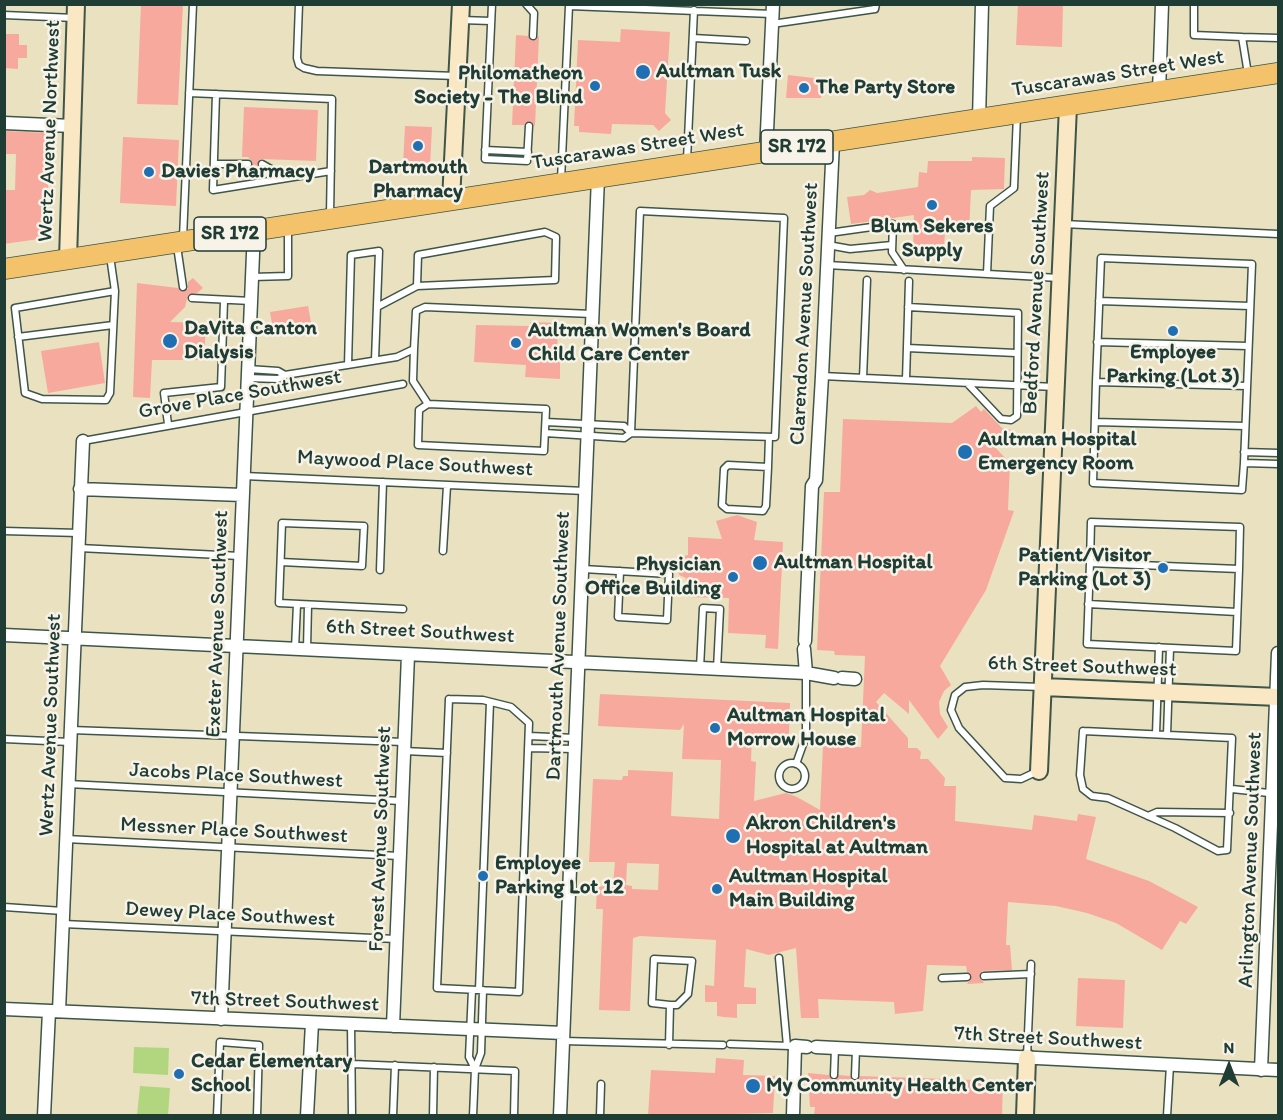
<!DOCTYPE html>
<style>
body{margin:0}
#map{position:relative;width:1283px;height:1120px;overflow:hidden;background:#eae1c0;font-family:Itim,sans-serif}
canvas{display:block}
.frame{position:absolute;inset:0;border:6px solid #1f3d34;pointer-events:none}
.north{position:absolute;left:1199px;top:1036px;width:60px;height:60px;-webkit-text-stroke:4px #f7f3e8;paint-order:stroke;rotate:0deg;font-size:16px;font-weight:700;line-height:24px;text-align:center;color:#1f3d34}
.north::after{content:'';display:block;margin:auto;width:21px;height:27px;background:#1f3d34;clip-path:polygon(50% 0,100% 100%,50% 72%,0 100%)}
</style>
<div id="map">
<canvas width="1283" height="1120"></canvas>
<div class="frame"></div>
<div class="north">N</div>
</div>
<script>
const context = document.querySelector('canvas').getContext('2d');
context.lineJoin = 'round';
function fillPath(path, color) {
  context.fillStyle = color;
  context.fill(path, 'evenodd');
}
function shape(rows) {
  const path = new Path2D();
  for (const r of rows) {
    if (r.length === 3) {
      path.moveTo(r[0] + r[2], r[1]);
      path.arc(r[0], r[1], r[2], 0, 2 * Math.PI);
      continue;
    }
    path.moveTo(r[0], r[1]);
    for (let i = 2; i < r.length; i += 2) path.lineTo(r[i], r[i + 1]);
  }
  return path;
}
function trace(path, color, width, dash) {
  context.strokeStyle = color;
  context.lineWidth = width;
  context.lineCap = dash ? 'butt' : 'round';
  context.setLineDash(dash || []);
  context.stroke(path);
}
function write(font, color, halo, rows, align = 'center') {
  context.font = font + ' Itim,sans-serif';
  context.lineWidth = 5;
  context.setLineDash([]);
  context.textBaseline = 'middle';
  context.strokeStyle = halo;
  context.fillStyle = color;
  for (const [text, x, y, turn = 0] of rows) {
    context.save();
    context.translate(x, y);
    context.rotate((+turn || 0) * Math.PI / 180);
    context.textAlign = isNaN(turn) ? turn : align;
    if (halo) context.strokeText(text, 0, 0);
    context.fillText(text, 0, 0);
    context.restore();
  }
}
fillPath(shape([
 [134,1047,169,1048,168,1075,133,1073],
 [140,1086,170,1088,168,1115,137,1115]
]), '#b2d67f');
fillPath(shape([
 [141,4,183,4,178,105,137,104],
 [1018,4,1063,4,1062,47,1016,45],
 [621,29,670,32,665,113,671,120,659,131,653,125,612,124,611,134,579,132,579,126,574,126,578,40,620,42],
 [4,34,19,34,19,45,27,45,27,58,18,58,18,69,4,68],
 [516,35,528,36,532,41,539,36,535,126,529,121,524,125,512,125],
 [788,75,822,79,821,98,786,98],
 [244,107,318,110,316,161,261,159,257,165,262,170,262,175,247,174,247,169,253,163,248,157,242,157],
 [405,126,432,127,430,167,403,165],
 [4,131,50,133,46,238,4,244,4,190,15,190,16,154,4,154],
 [123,137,179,140,176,206,120,203],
 [972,157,1005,158,1004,189,971,190,969,233,945,232,944,247,913,246,914,215,851,224,847,197,864,195,870,190,877,193,918,187,919,172,927,173,928,161,972,161],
 [193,278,203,288,197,293,188,295,185,307,170,322,206,323,204,360,152,360,150,398,133,397,137,283,178,288,183,292,188,289,188,282],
 [308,306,312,328,274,335,270,312],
 [530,322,558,323,557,355,560,355,560,379,525,377,526,365,474,362,476,325,530,326],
 [99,342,105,383,48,393,41,351],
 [976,406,981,412,984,409,1002,428,1012,430,1015,439,991,443,1010,463,1008,510,1014,511,986,590,940,666,951,685,944,691,939,702,940,714,948,727,938,739,909,700,909,714,884,693,876,702,908,738,908,748,917,748,921,752,920,759,928,759,945,778,944,786,956,786,955,821,1032,830,1034,815,1077,821,1078,814,1096,817,1086,859,1149,881,1198,907,1186,924,1180,921,1162,950,1116,923,1087,913,1056,906,1008,902,1006,945,1010,945,1012,970,982,971,979,977,984,983,967,984,972,976,967,972,966,966,927,965,923,1011,895,1014,894,1002,818,999,819,1018,801,1018,796,948,769,955,746,949,744,987,756,988,756,1004,737,1004,737,1018,724,1017,717,1016,717,1002,705,1002,705,985,714,986,716,940,640,936,633,938,630,1011,599,1010,603,909,596,909,597,887,613,885,615,862,589,862,593,779,622,780,623,776,628,776,628,770,673,772,671,816,719,819,721,760,682,759,684,724,680,730,598,726,600,694,790,703,789,735,752,734,751,761,756,762,754,801,786,793,797,797,820,810,823,746,861,747,865,656,835,655,834,651,817,650,824,492,840,492,843,419,952,423],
 [627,863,659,864,658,890,632,889,632,886,626,885],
 [737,515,757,522,754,540,783,542,778,649,765,648,766,635,728,633,729,598,686,597,686,578,679,575,678,566,680,557,688,555,688,537,722,539,716,521],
 [1078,978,1125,980,1123,1028,1076,1026],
 [716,1058,744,1060,743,1075,775,1076,773,1113,648,1116,651,1070,715,1073],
 [808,1073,829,1075,833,1080,839,1075,850,1076,854,1081,860,1076,1003,1081,1002,1116,814,1116,815,1107,810,1107]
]), '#f7a99d');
const lane = shape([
 [299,4,297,58,299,65,304,68,317,71,456,76],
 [492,4,485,159,527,161,529,126],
 [526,4,534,13,533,36],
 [1194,4,1194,35,1242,37],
 [4,15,75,18],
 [461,20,491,21],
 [772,24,875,9,876,4],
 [693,38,746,41],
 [1248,74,1242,37,1278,38],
 [189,93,332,99,330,215],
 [216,94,213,190,331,171],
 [485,150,528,152],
 [687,160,694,10],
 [214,164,248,164],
 [262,164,287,178],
 [561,180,569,6,772,14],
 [1063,224,1278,234],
 [829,233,893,224,892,252,904,270],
 [183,238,193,4],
 [828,245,850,249,892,245],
 [177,246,183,287],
 [110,256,115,291,15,308,25,393,42,399,106,400,110,393,115,291],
 [827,265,1059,278],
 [987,274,990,206,1014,188,1017,115],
 [252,277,288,276,288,229],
 [192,298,251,301],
 [1099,301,1250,306],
 [377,307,417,286,555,280,556,237,545,232,418,255,417,286],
 [908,307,1018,313,1017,416,1011,420,1001,419,967,383],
 [18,337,113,325],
 [1097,342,1248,346],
 [907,348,1016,353],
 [414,349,413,381,428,404],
 [348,365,351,255,379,251,375,360],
 [248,369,278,371,285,375],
 [822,376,1055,387],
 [248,378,278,379,285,375,397,357,414,349,416,311,425,307,592,314],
 [863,378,867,280],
 [906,380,909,281],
 [1096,382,1093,483,1242,490,1244,463,1252,264,1101,258,1096,382,1247,386],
 [428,404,546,409,544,451,418,445,419,410,428,404],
 [546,422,624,426,631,433],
 [1095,422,1245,426],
 [168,424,164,393,221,387,224,301],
 [545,433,624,438,631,433,775,437,784,218,640,211,631,433],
 [83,441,403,384],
 [1244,452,1278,453],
 [1244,463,1278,464],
 [768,467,728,465,724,469,722,505,727,509,763,511,766,506,768,467,769,437],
 [244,476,585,491],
 [4,531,79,533],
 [79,548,240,556],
 [443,551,447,486],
 [281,562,362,566,364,526,282,523,279,603,403,609],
 [1090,563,1239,569,1236,651,1087,644,1090,563,1091,522,1240,527,1239,569],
 [583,569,669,574,667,620,618,617,620,571],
 [380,570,383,482],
 [1088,604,1237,612],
 [295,649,297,604],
 [307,649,308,605],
 [700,668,703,608,720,609,717,669],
 [449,699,483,700,511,707,529,723,519,992,437,988,449,699],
 [71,730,404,742],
 [1083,731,1232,738,1227,850,1218,851,1175,828,1108,798,1092,796,1083,789,1080,775,1083,731],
 [1156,734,1159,647],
 [1167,735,1170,648],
 [529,736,575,738],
 [4,739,70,742],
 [528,748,575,749],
 [404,751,447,753],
 [792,776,13],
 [796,764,806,736,806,673],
 [1038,771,1021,779,1005,778,959,728,951,710,955,695,965,687,983,685,1042,687],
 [68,784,401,801],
 [1232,789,1278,794],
 [1148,816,1157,812,1230,813],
 [66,839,399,856],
 [4,907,63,911],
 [63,924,396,939],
 [779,958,787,1046],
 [984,976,1031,974],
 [942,978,967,977],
 [472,990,469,1057,475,1069],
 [479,990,490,702],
 [351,1024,352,1116],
 [563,1041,723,1045],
 [730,1044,790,1046],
 [669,1045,670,1005,652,1003,654,959,692,961,688,994,677,1005,670,1005],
 [1027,1057,1031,964],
 [353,1064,515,1071,514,1116],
 [834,1075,835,1048],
 [855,1076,856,1049],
 [217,1116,220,1042,259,1045,257,1116],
 [393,1116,395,1065],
 [433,1116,434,1067],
 [473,1116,475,1069,481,1053,483,990],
 [600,1116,601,1084],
 [1167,1116,1170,1065]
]);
const street = shape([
 [1159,92,1162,4],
 [979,119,982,4],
 [4,123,72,126],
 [766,152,773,4],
 [80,489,242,495],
 [4,635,806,673,834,678],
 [805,641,812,486,816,480,822,376,833,142],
 [804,649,806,673],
 [842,678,855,679],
 [4,1009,563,1033],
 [59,1011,83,441],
 [221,1019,254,230],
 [393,1026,408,655],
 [816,1047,1278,1070],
 [1261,1070,1278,653],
 [44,1116,49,1011],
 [307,1116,312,1023],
 [560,1116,598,177],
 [793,1116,795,1046,807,1047]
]);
const secondary = shape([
 [451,200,461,4],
 [68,259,76,4],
 [1043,687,1278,697],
 [1039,771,1068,106],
 [1025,1116,1027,1058]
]);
const primary = shape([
 [4,269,1278,73]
]);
trace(lane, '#3d5649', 9);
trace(street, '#3d5649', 15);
trace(secondary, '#3d5649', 20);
trace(primary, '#3d5649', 22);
trace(lane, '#fff', 6);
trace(street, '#fff', 12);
trace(secondary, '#fae7c3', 16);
trace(primary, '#f3c26a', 20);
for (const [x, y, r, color] of [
 [643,72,8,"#1f6fb2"],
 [595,86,6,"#1f6fb2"],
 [804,88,6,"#1f6fb2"],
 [418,146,6,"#1f6fb2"],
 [149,172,6,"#1f6fb2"],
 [932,205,6,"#1f6fb2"],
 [1173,331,6,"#1f6fb2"],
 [170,341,8,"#1f6fb2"],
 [516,343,6,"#1f6fb2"],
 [965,452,8,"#1f6fb2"],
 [760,563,8,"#1f6fb2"],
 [1163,568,6,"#1f6fb2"],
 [733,577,6,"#1f6fb2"],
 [715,728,6,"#1f6fb2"],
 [733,836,8,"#1f6fb2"],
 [483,876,6,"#1f6fb2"],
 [717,889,6,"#1f6fb2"],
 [179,1074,6,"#1f6fb2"],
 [753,1086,8,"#1f6fb2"]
]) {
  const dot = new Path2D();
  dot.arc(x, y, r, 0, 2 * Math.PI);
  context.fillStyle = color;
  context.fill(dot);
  trace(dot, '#f7f3e8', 2);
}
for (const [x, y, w] of [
 [797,147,72],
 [230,234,72]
]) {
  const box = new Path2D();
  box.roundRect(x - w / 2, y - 17, w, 34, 4.5);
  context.fillStyle = '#f7f3e8';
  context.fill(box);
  trace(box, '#1f3d34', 1.5);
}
write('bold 20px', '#1f3d34', null, [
 ["SR 172",797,147],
 ["SR 172",230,234]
]);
write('bold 21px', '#1f3d34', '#f7f3e8', [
 ["Aultman Tusk",656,72],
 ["Philomatheon",583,74,"right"],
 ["Society - The Blind",583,98,"right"],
 ["The Party Store",816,88],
 ["Dartmouth",418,168,"center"],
 ["Pharmacy",418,192,"center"],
 ["Davies Pharmacy",161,172],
 ["Blum Sekeres",932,227,"center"],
 ["Supply",932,251,"center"],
 ["DaVita Canton",184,329],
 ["Dialysis",184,353],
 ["Aultman Women's Board",528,331],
 ["Child Care Center",528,355],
 ["Employee",1173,353,"center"],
 ["Parking (Lot 3)",1173,377,"center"],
 ["Aultman Hospital",978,440],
 ["Emergency Room",978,464],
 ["Patient/Visitor",1151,556,"right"],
 ["Parking (Lot 3)",1151,580,"right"],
 ["Aultman Hospital",774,563],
 ["Physician",721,565,"right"],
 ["Office Building",721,589,"right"],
 ["Aultman Hospital",727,716],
 ["Morrow House",727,740],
 ["Akron Children's",746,824],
 ["Hospital at Aultman",746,848],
 ["Employee",495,864],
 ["Parking Lot 12",495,888],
 ["Aultman Hospital",729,877],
 ["Main Building",729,901],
 ["Cedar Elementary",191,1062],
 ["School",191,1086],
 ["My Community Health Center",766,1086]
], 'left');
write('21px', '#1f3d34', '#f7f3e8', [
 ["Tuscarawas Street West",1118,74,-9],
 ["Wertz Avenue Northwest",50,131,-88],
 ["Tuscarawas Street West",638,147,-9],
 ["Bedford Avenue Southwest",1037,293,-87],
 ["Clarendon Avenue Southwest",805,314,-87],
 ["Grove Place Southwest",240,395,-10],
 ["Maywood Place Southwest",415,464,3],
 ["Exeter Avenue Southwest",218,624,-88],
 ["6th Street Southwest",420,632,3],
 ["Dartmouth Avenue Southwest",559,646,-88],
 ["6th Street Southwest",1082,667,2],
 ["Wertz Avenue Southwest",51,725,-88],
 ["Jacobs Place Southwest",236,776,3],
 ["Messner Place Southwest",234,831,3],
 ["Forest Avenue Southwest",381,839,-88],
 ["Arlington Avenue Southwest",1251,860,-88],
 ["Dewey Place Southwest",230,915,3],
 ["7th Street Southwest",285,1002,2],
 ["7th Street Southwest",1048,1039,3]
]);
</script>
